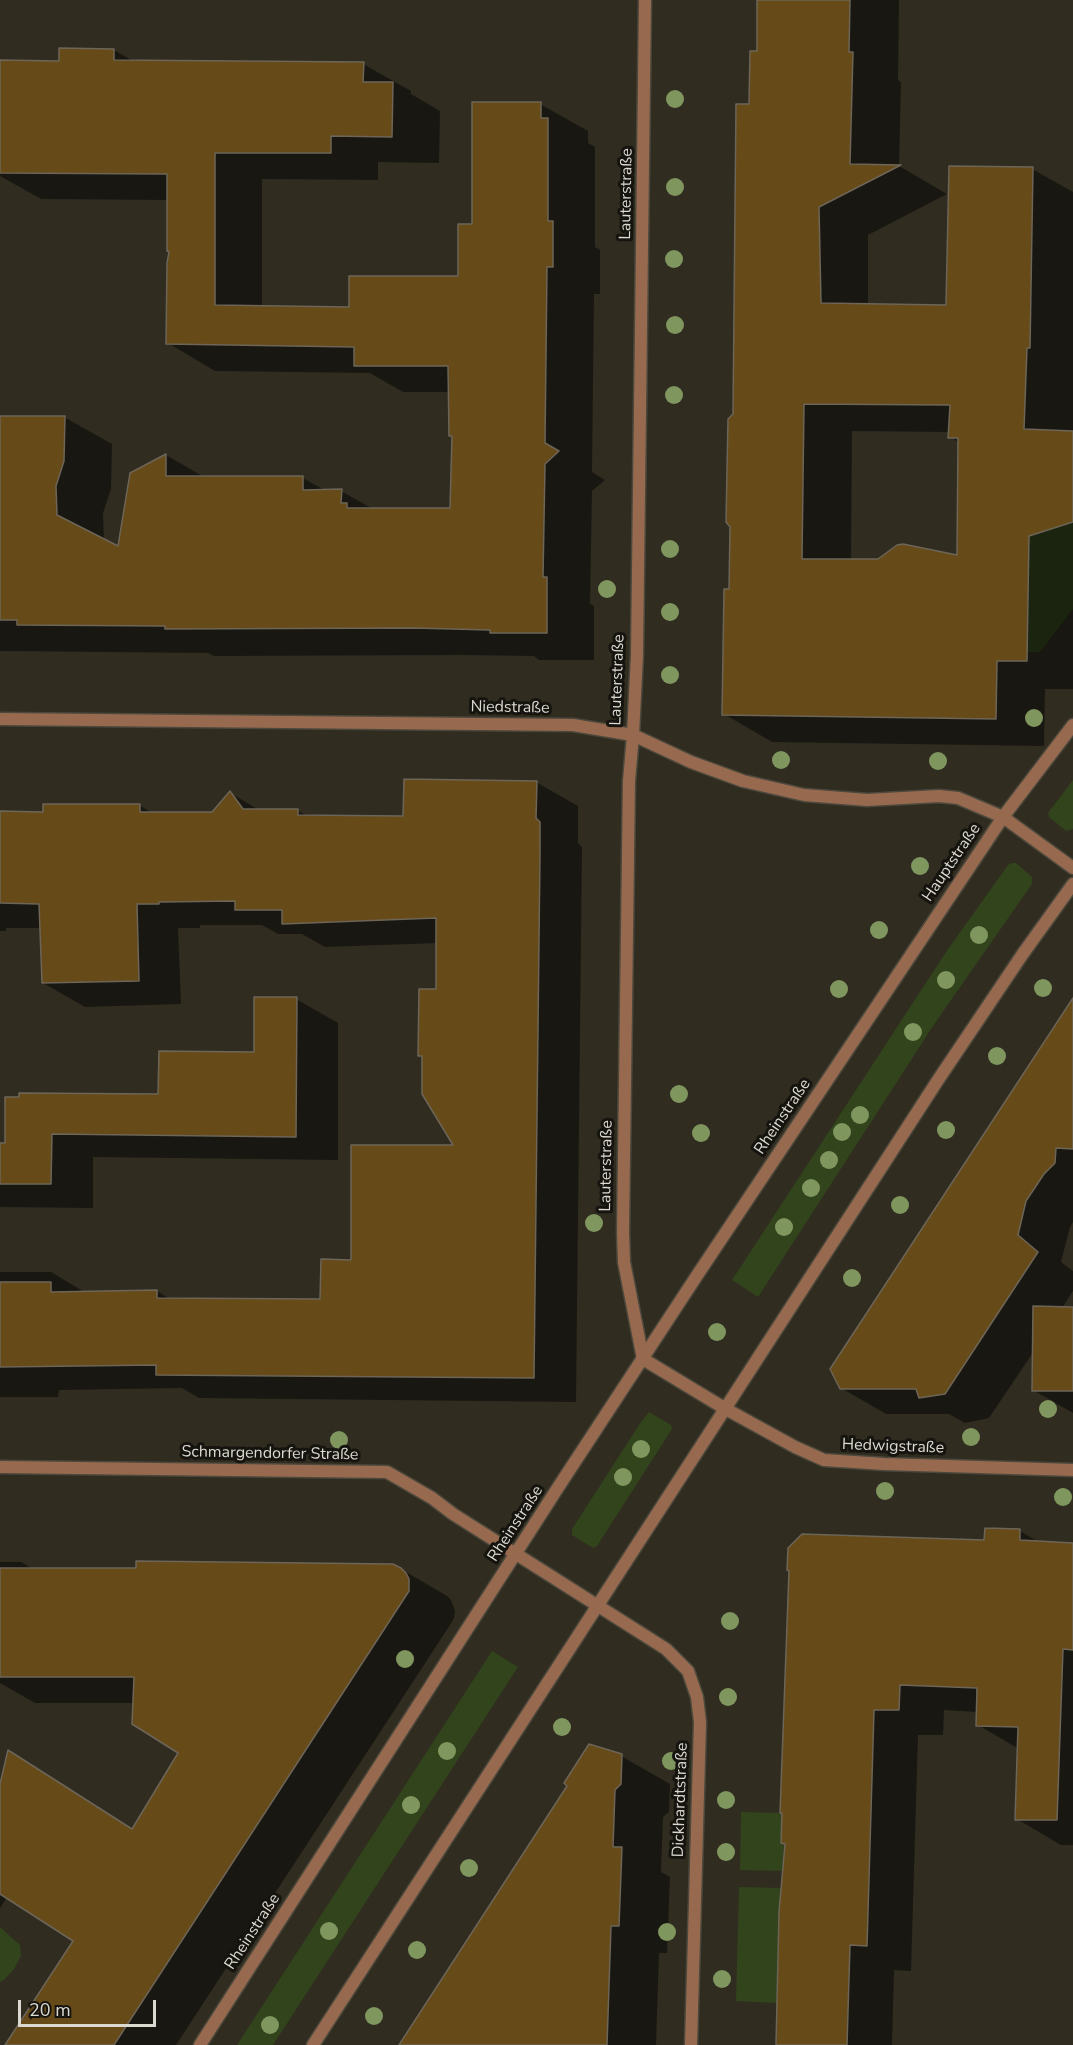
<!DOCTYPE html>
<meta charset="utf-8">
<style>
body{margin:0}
#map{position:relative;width:1073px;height:2045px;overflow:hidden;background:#302c20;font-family:"Nunito Sans",sans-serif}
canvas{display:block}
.scale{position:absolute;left:18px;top:2000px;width:138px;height:27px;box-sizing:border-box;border:3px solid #dcd9d1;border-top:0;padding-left:8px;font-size:18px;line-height:21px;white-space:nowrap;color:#dcd9d1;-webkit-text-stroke:4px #16140f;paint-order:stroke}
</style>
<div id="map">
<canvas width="1073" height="2045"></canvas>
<div class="scale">20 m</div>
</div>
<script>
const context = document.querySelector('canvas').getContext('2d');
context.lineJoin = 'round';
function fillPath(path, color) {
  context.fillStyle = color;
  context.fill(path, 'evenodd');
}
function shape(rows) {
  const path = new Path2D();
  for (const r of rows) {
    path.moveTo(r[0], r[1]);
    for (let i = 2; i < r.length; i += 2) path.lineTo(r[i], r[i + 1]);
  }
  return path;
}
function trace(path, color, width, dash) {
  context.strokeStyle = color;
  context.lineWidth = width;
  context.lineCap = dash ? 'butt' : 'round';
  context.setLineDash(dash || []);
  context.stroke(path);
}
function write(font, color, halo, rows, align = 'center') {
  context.font = font + ' "Nunito Sans",sans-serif';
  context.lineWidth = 6;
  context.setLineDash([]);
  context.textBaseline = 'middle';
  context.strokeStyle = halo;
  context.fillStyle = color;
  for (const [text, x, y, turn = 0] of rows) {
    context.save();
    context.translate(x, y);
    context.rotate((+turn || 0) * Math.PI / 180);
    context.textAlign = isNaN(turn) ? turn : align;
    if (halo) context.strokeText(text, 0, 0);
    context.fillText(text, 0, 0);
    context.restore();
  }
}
fillPath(shape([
 [1029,522,1073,522,1073,609,1040,652,1027,652],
 [1073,780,1073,829,1066,831,1049,817,1048,813],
 [1012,863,1016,863,1032,877,1032,884,935,1023,758,1297,732,1280,946,952,1008,865],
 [649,1412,671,1425,672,1429,597,1546,593,1548,572,1535,572,1529,641,1422],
 [492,1651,518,1667,273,2045,237,2045],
 [741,1812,782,1813,781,1843,784,1844,783,1871,740,1870],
 [739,1887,782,1888,779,1912,777,2003,736,2001],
 [0,1927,20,1945,21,1956,14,1969,5,1979,0,1982]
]), '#32441c');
fillPath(shape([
 [760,0,899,0,898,80,901,82,899,166,947,194,868,235,868,305,947,306,1032,169,1073,192,1073,689,1045,689,1044,746,772,742,724,714,731,591,734,415,751,106,759,53],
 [852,431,950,432,950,437,960,443,958,557,851,560],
 [114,50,133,61,363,64,411,91,411,94,440,111,439,163,378,162,378,180,262,179,262,307,350,308,459,277,473,226,540,104,588,131,588,143,595,147,595,247,600,250,600,294,594,294,592,472,605,480,592,491,590,604,594,606,594,660,539,660,534,656,463,655,214,656,208,653,0,651,0,418,64,417,112,444,111,489,103,513,104,541,119,548,166,455,204,477,303,478,326,491,341,491,373,509,452,509,453,436,450,392,403,392,370,373,215,371,168,343,171,251,169,200,41,199,0,176,0,61,60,62],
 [536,782,578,806,578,843,582,847,576,1402,199,1398,182,1388,59,1390,58,1397,0,1397,0,1272,51,1272,86,1293,157,1291,170,1299,322,1300,352,1262,455,1146,423,1058,420,1056,438,990,438,943,325,947,302,934,278,934,262,925,200,925,200,928,178,928,181,1004,85,1007,43,983,42,928,6,928,6,931,0,931,0,812,45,813,139,805,154,814,213,814,230,793,261,811,298,811,309,817,405,818],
 [296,999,338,1023,338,1160,93,1157,93,1208,0,1207,0,1144,6,1144,160,1096,255,1053],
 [1073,1000,1073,1222,1070,1227,1061,1262,1073,1271,1073,1291,1062,1308,1073,1309,1073,1413,1033,1390,1034,1351,989,1418,965,1423,949,1414,886,1414,841,1388],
 [1020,1531,1040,1543,1073,1544,1073,1845,1061,1845,1017,1819,1019,1749,978,1725,978,1712,944,1710,943,1735,918,1735,911,1971,894,1970,892,2045,777,2045,786,1845,782,1843,985,1541],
 [0,1562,21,1562,33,1569,401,1569,447,1596,451,1600,455,1611,454,1618,450,1625,176,2045,7,2045,75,1940,7,1897,0,1908,0,1791,9,1752,53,1778,133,1829,180,1753,135,1703,35,1703,0,1683],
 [621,1756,670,1784,669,1812,663,1817,661,1872,670,1877,667,1953,659,1953,656,2045,401,2045]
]), '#0007');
const building = shape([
 [757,0,850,0,849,52,853,52,850,164,901,165,819,207,821,303,946,305,949,166,1033,167,1030,348,1027,348,1024,429,1073,431,1073,522,1029,536,1027,661,997,661,996,719,722,715,724,589,729,589,730,527,726,522,728,419,733,414,736,104,749,104,750,51,757,51,757,0],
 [804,404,950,405,948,438,958,438,957,555,903,544,897,545,878,559,802,559,804,404],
 [59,48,114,49,114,60,364,62,363,82,393,82,392,137,331,136,331,153,215,153,215,305,349,307,349,276,458,276,458,224,472,224,472,102,541,102,541,118,548,118,548,221,553,221,553,267,547,267,545,443,559,451,545,464,543,577,547,577,547,633,490,633,490,630,414,628,165,629,165,626,17,625,17,620,0,620,0,416,65,416,64,461,56,486,57,515,118,546,130,473,166,454,166,476,303,476,303,490,342,489,341,503,347,503,347,508,450,508,452,436,449,436,448,366,354,366,354,347,166,344,167,263,169,252,167,251,167,174,0,173,0,60,59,61,59,48],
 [404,779,537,781,536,818,540,822,540,853,534,1378,156,1375,156,1365,0,1367,0,1282,51,1282,51,1292,157,1290,157,1298,320,1299,321,1259,351,1260,351,1145,453,1145,422,1094,422,1056,418,1056,419,989,436,989,436,918,282,924,282,910,235,910,235,901,159,902,159,904,137,904,139,981,42,983,39,904,0,903,0,811,43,812,43,804,140,804,140,812,212,812,230,791,243,809,298,809,298,815,403,816,404,779],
 [254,997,297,997,296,1137,52,1134,51,1184,0,1184,0,1143,5,1143,5,1097,19,1097,19,1093,158,1094,159,1051,254,1052,254,997],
 [1073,998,1073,1149,1056,1148,1055,1163,1044,1174,1026,1201,1018,1235,1038,1252,945,1394,919,1398,916,1389,840,1389,830,1369,1073,998],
 [1033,1306,1073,1307,1073,1391,1032,1391,1033,1306],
 [985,1528,1020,1529,1020,1540,1073,1543,1073,1650,1063,1649,1057,1820,1015,1820,1018,1727,976,1726,977,1688,900,1685,899,1710,874,1710,867,1946,850,1945,847,2045,776,2045,779,1912,785,1844,781,1843,782,1813,780,1813,789,1571,787,1570,788,1548,802,1534,984,1540,985,1528],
 [136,1561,393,1564,401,1568,406,1573,409,1579,409,1591,114,2045,5,2045,73,1941,0,1894,0,1784,8,1750,132,1829,178,1753,132,1724,134,1677,0,1677,0,1568,136,1568,136,1561],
 [589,1744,622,1754,621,1784,615,1790,613,1847,622,1847,619,1926,611,1926,607,2045,399,2045,567,1786,564,1783,589,1744]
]);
fillPath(building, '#664a17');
trace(building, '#6d6558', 1.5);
const pedestrian = shape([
 [633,735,629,781,623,1232,624,1262,643,1359]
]);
const minor = shape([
 [0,719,573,725,633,735,691,762,743,781,804,795,867,800,939,796,958,798,1003,817,1073,868],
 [633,735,637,655,645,0],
 [643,1359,724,1408,795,1447,824,1460,884,1464,1073,1470],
 [0,1467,387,1472,432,1498,453,1514,666,1649,688,1671,697,1697,700,1722,691,2045]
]);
const tertiary = shape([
 [200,2045,559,1486,696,1277,1003,817,1073,725],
 [313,2045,938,1080,1022,955,1073,884]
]);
trace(pedestrian, '#4c483c', 15);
trace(minor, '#4c483c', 15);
trace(tertiary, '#4c483c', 15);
trace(pedestrian, '#976a4f', 12);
trace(minor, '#976a4f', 12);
trace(tertiary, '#976a4f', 12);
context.fillStyle = '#80965f';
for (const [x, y] of [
 [675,99],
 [675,187],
 [674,259],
 [675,325],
 [674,395],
 [670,549],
 [607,589],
 [670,612],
 [670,675],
 [1034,718],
 [781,760],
 [938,761],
 [920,866],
 [879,930],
 [979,935],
 [946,980],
 [1043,988],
 [839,989],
 [913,1032],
 [997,1056],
 [679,1094],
 [860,1115],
 [946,1130],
 [842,1132],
 [701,1133],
 [829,1160],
 [811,1188],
 [900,1205],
 [594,1223],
 [784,1227],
 [852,1278],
 [717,1332],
 [1048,1409],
 [971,1437],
 [339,1440],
 [641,1449],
 [623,1477],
 [885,1491],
 [1063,1497],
 [730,1621],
 [405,1659],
 [728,1697],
 [562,1727],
 [447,1751],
 [671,1761],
 [726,1800],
 [411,1805],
 [726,1852],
 [469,1868],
 [329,1931],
 [667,1932],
 [417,1950],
 [722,1979],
 [374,2016],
 [270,2025]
]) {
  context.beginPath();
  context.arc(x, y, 9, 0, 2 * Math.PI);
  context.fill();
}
write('16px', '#dcd9d1', '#16140f', [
 ["Lauterstraße",627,194,-89],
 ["Lauterstraße",618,680,-88],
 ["Niedstraße",510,708,1],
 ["Hauptstraße",952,863,-56],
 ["Rheinstraße",783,1117,-56],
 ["Lauterstraße",607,1166,-89],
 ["Hedwigstraße",893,1447,2],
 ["Schmargendorfer Straße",270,1454,1],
 ["Rheinstraße",516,1524,-57],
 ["Dickhardtstraße",681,1800,-88],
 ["Rheinstraße",253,1932,-57]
]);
</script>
